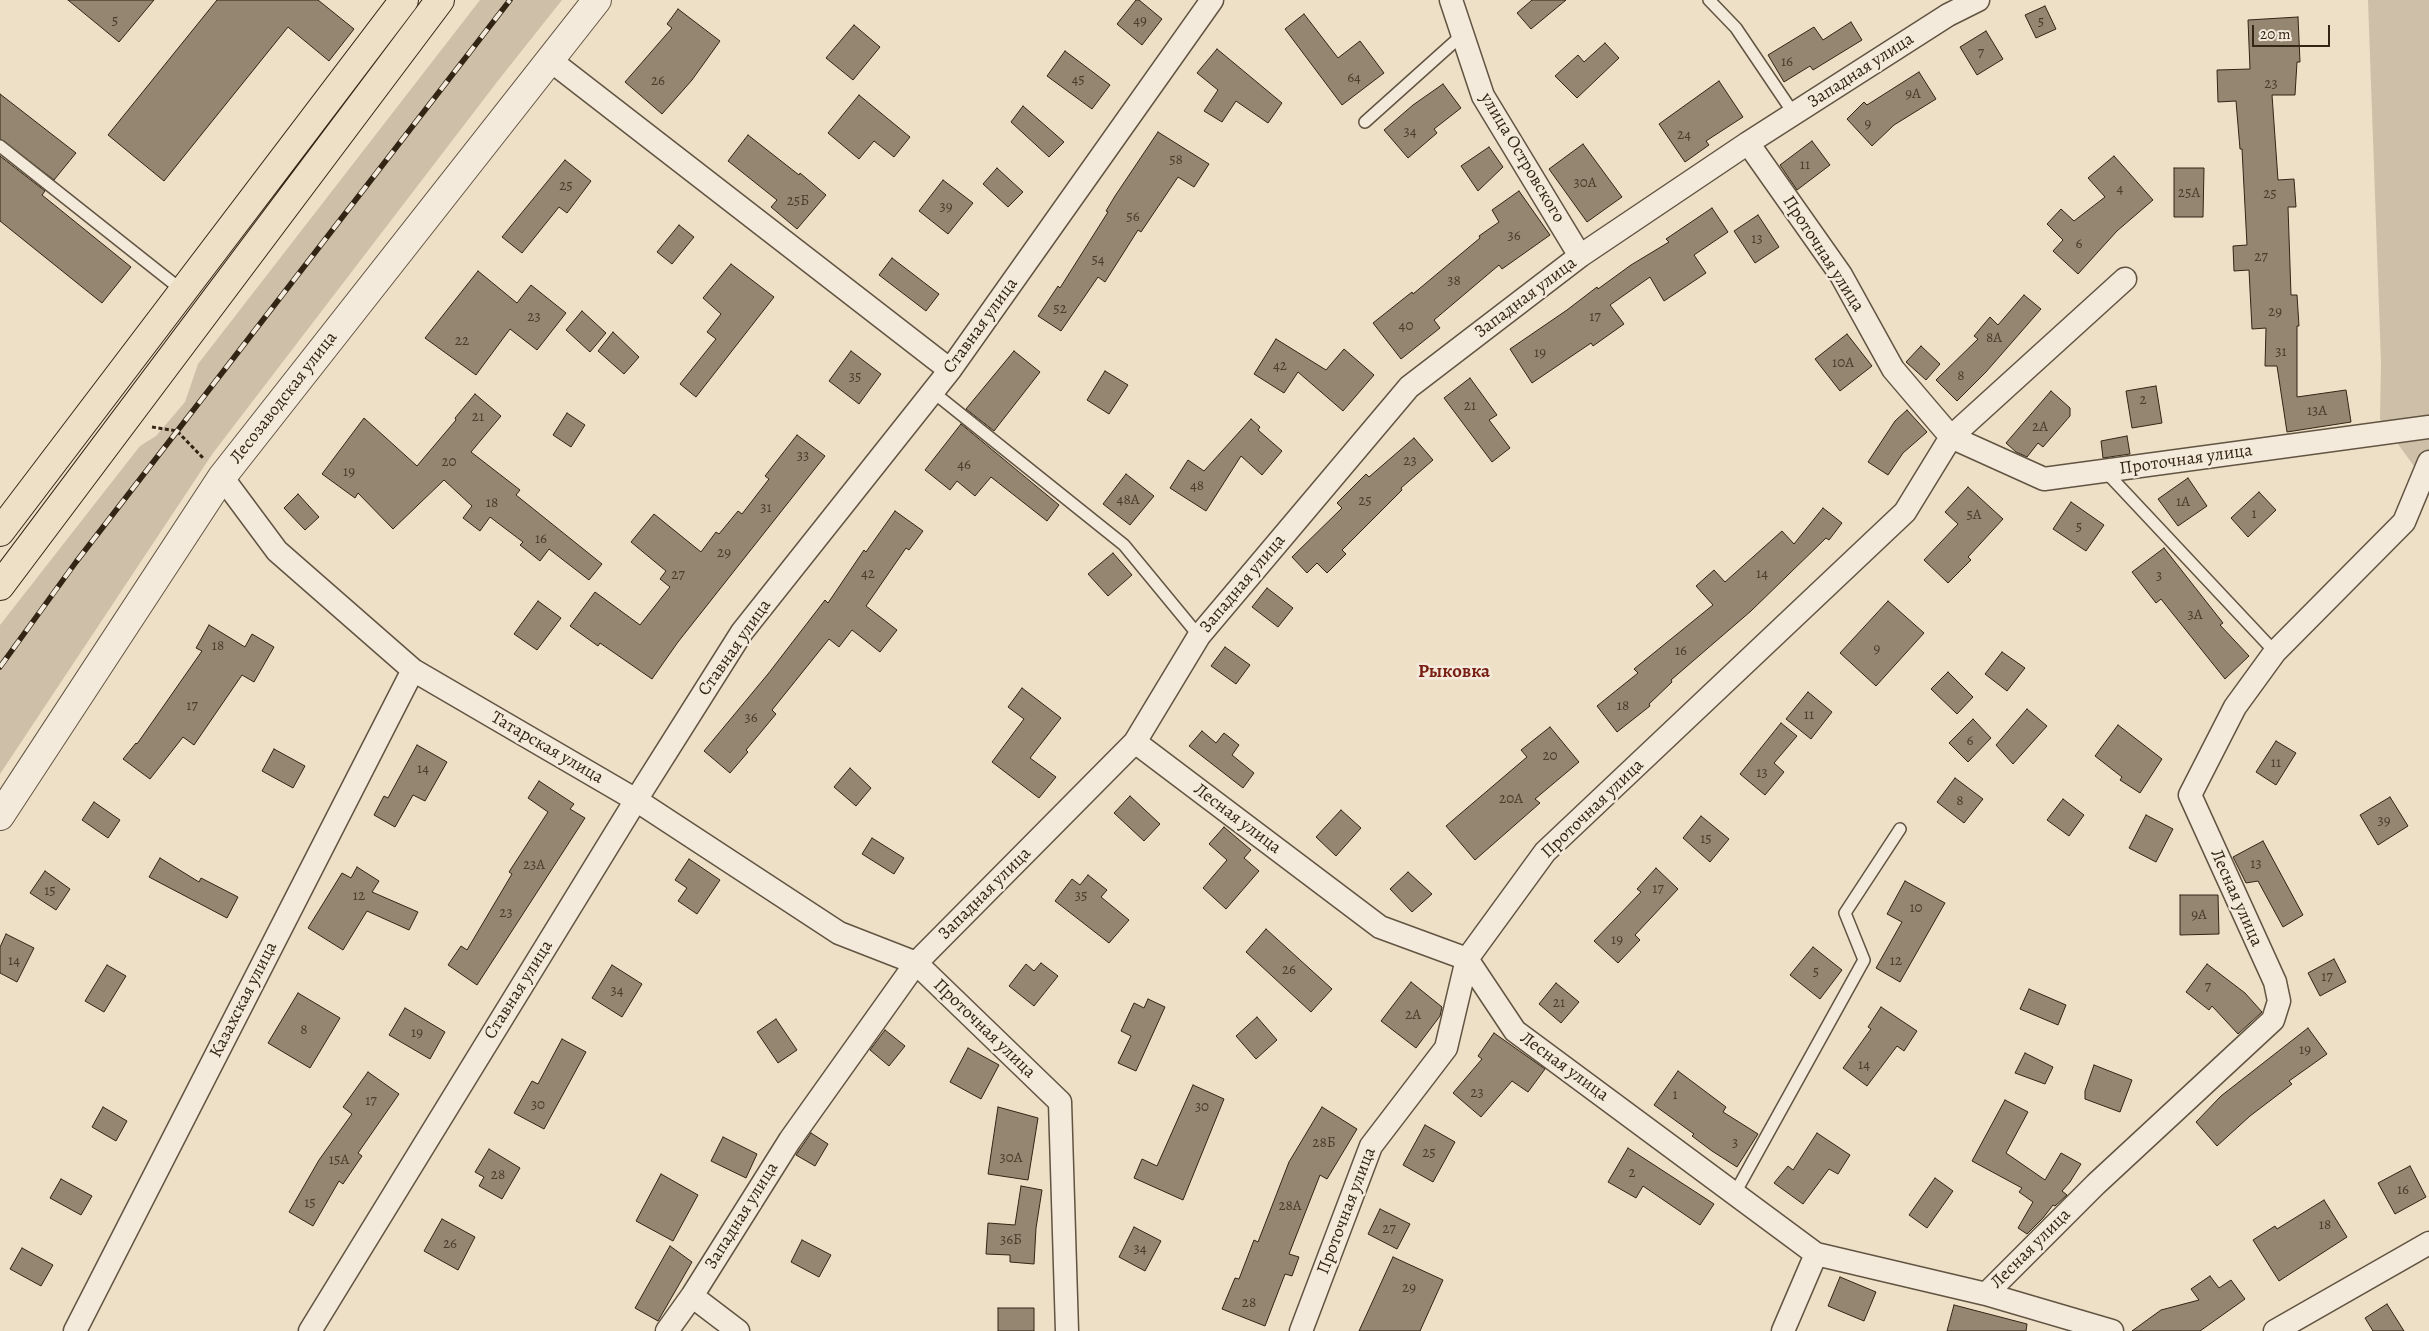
<!DOCTYPE html>
<meta charset="utf-8">
<style>
body{margin:0}
#map{position:relative;width:2429px;height:1331px;overflow:hidden;background:#eedfc7;font-family:Alegreya,serif}
canvas{display:block}
.scale{position:absolute;left:2252px;top:25px;width:78px;height:22px;box-sizing:border-box;border:2px solid #322514;border-top:0;padding-left:6px;font-size:15px;line-height:18px;white-space:nowrap;color:#322514;-webkit-text-stroke:4px #f4eadb;paint-order:stroke}
</style>
<div id="map">
<canvas width="2429" height="1331"></canvas>
<div class="scale">20 m</div>
</div>
<script>
const context = document.querySelector('canvas').getContext('2d');
context.lineJoin = 'round';
function fillPath(path, color) {
  context.fillStyle = color;
  context.fill(path, 'evenodd');
}
function shape(rows) {
  const path = new Path2D();
  for (const r of rows) {
    path.moveTo(r[0], r[1]);
    for (let i = 2; i < r.length; i += 2) path.lineTo(r[i], r[i + 1]);
  }
  return path;
}
function trace(path, color, width, dash) {
  context.strokeStyle = color;
  context.lineWidth = width;
  context.lineCap = dash ? 'butt' : 'round';
  context.setLineDash(dash || []);
  context.stroke(path);
}
function write(font, color, halo, rows, align = 'center') {
  context.font = font + ' Alegreya,serif';
  context.lineWidth = 5;
  context.setLineDash([]);
  context.textBaseline = 'middle';
  context.strokeStyle = halo;
  context.fillStyle = color;
  for (const [text, x, y, turn = 0] of rows) {
    context.save();
    context.translate(x, y);
    context.rotate((+turn || 0) * Math.PI / 180);
    context.textAlign = isNaN(turn) ? turn : align;
    if (halo) context.strokeText(text, 0, 0);
    context.fillText(text, 0, 0);
    context.restore();
  }
}
fillPath(shape([
 [480,0,562,0,497,82,213,453,0,774,0,625,140,446,156,436,185,402,198,364],
 [2368,0,2429,0,2429,487,2380,419,2381,363]
]), '#cebfa9');
const building = shape([
 [68,0,154,0,119,42,68,0],
 [217,0,318,0,354,29,329,61,288,27,164,181,108,135,217,0],
 [1136,0,1139,0,1162,19,1142,45,1117,24,1136,0],
 [1532,0,1566,0,1531,29,1517,13,1532,0],
 [2045,6,2056,29,2036,38,2025,15,2045,6],
 [678,9,720,41,692,80,662,114,625,82,672,28,667,24,678,9],
 [1304,14,1338,58,1360,41,1384,73,1342,105,1285,29,1304,14],
 [2298,17,2300,62,2297,62,2295,95,2272,95,2278,180,2294,179,2296,207,2288,207,2291,295,2297,295,2299,326,2297,326,2297,397,2346,390,2351,422,2287,432,2277,366,2265,366,2266,328,2252,329,2249,270,2234,271,2233,246,2247,245,2242,149,2240,149,2236,101,2218,102,2217,70,2250,69,2248,20,2298,17],
 [1851,22,1862,40,1813,70,1810,66,1784,82,1768,55,1814,27,1823,40,1851,22],
 [854,25,880,47,853,80,826,58,854,25],
 [1986,31,2003,59,1977,75,1960,47,1986,31],
 [1605,43,1619,58,1577,98,1555,76,1578,55,1584,62,1605,43],
 [1217,49,1282,103,1268,123,1236,101,1222,122,1204,111,1218,90,1197,73,1217,49],
 [1065,51,1110,85,1092,109,1047,76,1065,51],
 [1919,72,1936,99,1894,125,1872,146,1847,119,1864,102,1867,105,1919,72],
 [1719,81,1743,117,1706,141,1709,145,1685,162,1659,124,1719,81],
 [1443,84,1461,108,1434,129,1437,133,1408,158,1384,130,1413,105,1443,84],
 [0,94,76,153,54,180,0,139,0,94],
 [859,95,910,137,894,157,874,141,859,159,828,133,859,95],
 [1023,106,1064,142,1049,157,1011,122,1023,106],
 [1158,132,1209,164,1194,187,1178,177,1141,232,1138,230,1105,282,1098,277,1061,331,1038,316,1058,286,1060,288,1108,212,1106,211,1115,196,1158,132],
 [748,135,799,175,800,173,826,195,797,229,771,207,777,200,728,161,748,135],
 [1812,141,1830,165,1797,190,1780,165,1812,141],
 [1583,144,1622,197,1587,222,1549,169,1583,144],
 [1489,147,1503,167,1478,191,1461,166,1489,147],
 [0,156,45,191,42,195,131,267,102,303,0,221,0,156],
 [2114,156,2153,200,2117,231,2078,274,2053,251,2063,240,2047,224,2061,209,2074,221,2105,197,2088,178,2114,156],
 [565,160,591,181,567,213,559,207,522,253,502,237,565,160],
 [997,168,1023,192,1008,207,983,184,997,168],
 [2174,168,2204,168,2203,217,2174,217,2174,168],
 [943,180,973,203,948,234,919,211,943,180],
 [1519,191,1550,235,1502,269,1499,265,1434,320,1440,328,1401,359,1373,323,1412,292,1413,294,1480,238,1479,236,1499,222,1492,210,1519,191],
 [1712,208,1728,232,1694,255,1706,273,1664,301,1650,277,1610,305,1624,324,1593,346,1591,343,1532,383,1510,349,1567,310,1597,287,1598,289,1631,265,1669,242,1666,239,1712,208],
 [1758,215,1779,247,1755,263,1734,231,1758,215],
 [679,225,694,237,672,264,657,252,679,225],
 [892,258,939,294,926,311,879,275,892,258],
 [731,264,774,297,696,397,680,384,716,339,707,332,721,314,703,298,731,264],
 [478,271,517,303,531,285,566,313,537,350,510,329,476,375,425,338,478,271],
 [2024,295,2041,309,1986,372,1957,401,1936,380,1978,339,1974,336,1990,317,1998,325,2024,295],
 [582,311,606,333,590,352,566,330,582,311],
 [613,332,639,357,624,374,598,351,613,332],
 [1847,334,1872,366,1840,391,1815,359,1847,334],
 [1276,339,1326,370,1344,349,1374,375,1343,411,1298,372,1284,393,1254,374,1276,339],
 [1921,346,1940,364,1926,380,1906,362,1921,346],
 [851,351,881,374,859,404,829,381,851,351],
 [1014,351,1040,372,994,431,966,409,1014,351],
 [1105,371,1128,385,1109,414,1087,400,1105,371],
 [1470,378,1497,415,1489,420,1510,448,1492,462,1444,398,1470,378],
 [2156,386,2162,423,2132,428,2126,391,2156,386],
 [2051,391,2070,408,2070,416,2043,447,2038,443,2027,457,2016,452,2006,443,2051,391],
 [475,394,501,416,471,452,520,490,516,495,602,564,589,580,549,549,540,561,520,545,523,542,490,517,480,531,463,518,472,506,444,480,393,529,358,493,355,498,322,474,364,418,417,466,456,420,455,418,475,394],
 [1907,410,1927,432,1903,453,1888,475,1868,462,1895,421,1907,410],
 [567,413,585,425,571,447,553,435,567,413],
 [1251,419,1260,427,1258,430,1282,451,1262,475,1241,456,1206,511,1170,488,1188,460,1204,471,1251,419],
 [961,424,1059,505,1047,521,991,477,975,496,957,481,950,490,925,470,961,424],
 [797,435,825,456,678,642,652,679,600,643,598,646,570,626,595,592,640,625,670,587,660,579,666,571,631,542,654,514,701,552,716,532,719,534,738,511,742,514,769,479,765,476,797,435],
 [2127,436,2130,454,2103,458,2101,441,2127,436],
 [1414,438,1433,460,1401,488,1402,490,1342,550,1346,554,1327,573,1317,563,1307,573,1292,557,1342,508,1337,503,1366,474,1369,477,1414,438],
 [1126,474,1154,496,1130,525,1103,504,1126,474],
 [2188,478,2207,506,2178,526,2158,499,2188,478],
 [1968,487,2003,519,1968,557,1971,560,1948,583,1924,560,1958,524,1945,512,1968,487],
 [2259,492,2276,510,2248,537,2231,518,2259,492],
 [298,494,319,517,305,530,284,508,298,494],
 [2071,502,2104,525,2086,551,2053,529,2071,502],
 [1823,508,1842,523,1829,540,1826,538,1751,611,1671,680,1672,682,1649,704,1650,706,1617,732,1597,706,1638,673,1634,669,1713,605,1696,586,1714,570,1725,582,1782,531,1794,544,1823,508],
 [895,511,923,531,909,550,906,548,866,606,897,630,880,652,852,630,839,647,829,639,772,710,776,714,746,750,748,752,730,773,704,751,768,674,825,600,828,603,864,550,866,552,895,511],
 [2164,548,2223,623,2220,625,2249,656,2225,679,2161,599,2156,603,2132,572,2164,548],
 [1113,553,1132,575,1108,596,1088,574,1113,553],
 [1267,588,1293,608,1278,627,1252,607,1267,588],
 [538,601,561,618,537,650,514,634,538,601],
 [1888,601,1924,633,1876,686,1840,653,1888,601],
 [209,625,245,647,252,634,274,647,254,682,242,675,194,745,183,737,150,779,123,759,136,743,137,744,202,651,196,648,209,625],
 [1225,647,1250,665,1236,684,1211,666,1225,647],
 [2002,652,2025,668,2007,691,1985,674,2002,652],
 [1948,672,1973,697,1957,714,1931,689,1948,672],
 [1022,688,1061,718,1030,758,1056,777,1039,798,992,762,1024,719,1008,707,1022,688],
 [1808,692,1832,712,1811,739,1786,719,1808,692],
 [2027,709,2047,726,2013,764,1996,745,2027,709],
 [1973,719,1991,738,1968,762,1949,743,1973,719],
 [1781,723,1797,736,1774,763,1784,772,1765,795,1740,774,1781,723],
 [2118,725,2162,759,2140,793,2120,780,2122,777,2095,756,2118,725],
 [1550,727,1579,762,1535,799,1540,803,1475,860,1446,826,1527,757,1521,750,1550,727],
 [1202,731,1216,743,1224,733,1239,745,1232,755,1254,773,1243,788,1189,746,1202,731],
 [2276,741,2296,753,2276,785,2256,772,2276,741],
 [417,745,447,762,425,801,413,795,395,827,374,815,384,796,388,798,417,745],
 [274,749,305,766,293,788,262,771,274,749],
 [850,768,871,788,856,806,834,787,850,768],
 [1955,778,1983,799,1964,823,1937,802,1955,778],
 [539,781,574,804,570,809,585,818,477,985,448,965,461,946,467,950,512,874,509,872,548,812,528,798,539,781],
 [1130,796,1160,824,1144,841,1114,813,1130,796],
 [2390,797,2408,826,2378,845,2360,815,2390,797],
 [2063,799,2084,815,2069,836,2047,820,2063,799],
 [94,802,120,820,108,838,82,820,94,802],
 [1341,810,1361,828,1336,856,1316,837,1341,810],
 [2146,815,2173,829,2156,862,2129,848,2146,815],
 [1701,816,1729,839,1710,862,1683,838,1701,816],
 [1224,827,1251,850,1244,858,1259,871,1226,909,1203,888,1227,860,1209,844,1224,827],
 [872,838,904,858,894,874,862,854,872,838],
 [2263,841,2303,915,2283,927,2258,881,2246,883,2233,857,2263,841],
 [160,858,199,882,201,878,238,897,227,918,149,877,160,858],
 [689,859,720,880,697,914,678,901,687,888,675,880,689,859],
 [357,867,379,881,372,892,418,912,409,930,367,911,343,950,308,928,342,873,351,878,357,867],
 [1656,868,1678,889,1635,935,1640,940,1618,963,1594,941,1641,892,1637,889,1656,868],
 [45,871,70,889,56,910,30,893,45,871],
 [1408,872,1432,894,1412,912,1390,889,1408,872],
 [1088,875,1107,890,1101,897,1129,920,1109,943,1055,901,1072,879,1080,885,1088,875],
 [1905,881,1945,903,1900,982,1876,968,1902,922,1887,914,1905,881],
 [2180,895,2218,895,2219,934,2180,935,2180,895],
 [1266,929,1332,989,1311,1012,1246,952,1266,929],
 [6,934,34,948,17,982,0,973,0,947,6,934],
 [1813,947,1842,970,1820,999,1790,975,1813,947],
 [2334,959,2346,982,2320,996,2308,973,2334,959],
 [1041,963,1058,976,1034,1006,1009,986,1026,964,1034,971,1041,963],
 [2207,964,2245,993,2262,1012,2238,1034,2212,1006,2209,1010,2186,992,2207,964],
 [107,965,126,976,104,1012,85,1001,107,965],
 [612,965,642,984,622,1017,592,998,612,965],
 [1411,982,1442,1007,1440,1016,1416,1048,1381,1021,1411,982],
 [1556,983,1579,1002,1561,1023,1539,1004,1556,983],
 [2029,989,2066,1005,2058,1025,2020,1009,2029,989],
 [298,993,340,1018,310,1068,268,1043,298,993],
 [1148,999,1165,1007,1136,1071,1118,1063,1131,1036,1121,1031,1134,1003,1144,1008,1148,999],
 [1881,1007,1917,1031,1904,1051,1897,1046,1867,1086,1843,1068,1871,1029,1868,1027,1881,1007],
 [405,1008,445,1032,430,1059,389,1035,405,1008],
 [1257,1017,1277,1040,1256,1059,1236,1036,1257,1017],
 [776,1019,797,1050,778,1063,757,1032,776,1019],
 [2308,1028,2327,1054,2289,1081,2292,1084,2250,1116,2217,1146,2196,1122,2221,1096,2308,1028],
 [885,1030,905,1046,889,1066,870,1050,885,1030],
 [1494,1033,1545,1069,1528,1092,1512,1081,1481,1117,1453,1093,1482,1059,1478,1056,1494,1033],
 [562,1039,586,1052,544,1129,514,1113,532,1081,538,1084,562,1039],
 [968,1048,999,1065,981,1099,950,1082,968,1048],
 [2025,1053,2053,1067,2045,1084,2015,1073,2025,1053],
 [2094,1065,2132,1080,2120,1112,2085,1099,2085,1091,2094,1065],
 [1678,1071,1726,1107,1723,1112,1758,1134,1737,1167,1712,1151,1692,1136,1694,1134,1654,1105,1678,1071],
 [368,1072,399,1094,358,1153,362,1156,343,1184,339,1181,313,1226,289,1212,319,1160,352,1114,343,1107,368,1072],
 [1193,1085,1224,1099,1183,1200,1134,1178,1142,1159,1157,1166,1193,1085],
 [2005,1100,2028,1112,2006,1153,2045,1180,2061,1153,2081,1164,2070,1182,2062,1191,2067,1195,2055,1206,2053,1205,2043,1218,2027,1234,2018,1228,2033,1202,2019,1192,2022,1188,1972,1161,2005,1100],
 [103,1107,127,1121,116,1141,92,1127,103,1107],
 [998,1107,1038,1118,1028,1180,988,1174,998,1107],
 [1322,1107,1357,1129,1327,1179,1320,1175,1289,1254,1299,1257,1292,1276,1285,1274,1265,1326,1222,1309,1235,1278,1239,1279,1254,1240,1258,1242,1289,1162,1322,1107],
 [1425,1125,1455,1142,1433,1182,1403,1165,1425,1125],
 [811,1133,828,1144,815,1166,796,1155,811,1133],
 [1817,1133,1850,1155,1838,1174,1829,1169,1803,1204,1774,1183,1788,1166,1793,1170,1817,1133],
 [723,1137,757,1154,746,1178,711,1161,723,1137],
 [1628,1148,1714,1204,1700,1225,1643,1186,1636,1198,1608,1182,1628,1148],
 [489,1149,520,1168,502,1199,479,1186,484,1177,475,1172,489,1149],
 [2410,1166,2426,1197,2395,1214,2378,1183,2410,1166],
 [661,1174,698,1195,673,1241,636,1221,661,1174],
 [1935,1178,1953,1191,1927,1228,1909,1215,1935,1178],
 [61,1179,92,1196,81,1215,50,1198,61,1179],
 [1021,1186,1042,1190,1036,1228,1034,1264,1010,1262,1010,1255,986,1254,988,1223,1015,1225,1021,1186],
 [2324,1200,2347,1237,2279,1281,2253,1240,2275,1226,2277,1229,2324,1200],
 [1380,1209,1410,1224,1397,1249,1368,1234,1380,1209],
 [442,1219,475,1237,458,1270,424,1251,442,1219],
 [1134,1227,1161,1241,1145,1271,1119,1257,1134,1227],
 [802,1240,831,1255,819,1277,791,1262,802,1240],
 [670,1246,692,1262,658,1321,635,1308,670,1246],
 [22,1248,53,1265,41,1286,10,1269,22,1248],
 [1393,1257,1443,1280,1420,1331,1359,1331,1393,1257],
 [2210,1276,2219,1288,2231,1280,2245,1299,2200,1331,2132,1331,2161,1310,2199,1300,2191,1289,2210,1276],
 [1840,1277,1876,1292,1864,1321,1828,1306,1840,1277],
 [2387,1304,2404,1331,2373,1331,2365,1318,2387,1304],
 [1954,1305,2027,1324,2026,1331,1947,1331,1954,1305],
 [998,1308,1034,1308,1034,1331,998,1331,998,1308]
]);
fillPath(building, '#948671');
trace(building, '#322514', 1);
const service = shape([
 [1709,0,1736,28,1794,114],
 [1365,122,1462,35],
 [0,146,183,291],
 [933,392,1124,545,1199,636],
 [2105,471,2275,652],
 [1735,1193,1864,960,1845,913,1900,829]
]);
const minor = shape([
 [1451,0,1483,96,1580,256],
 [550,60,950,370],
 [1748,143,1841,275,1893,369,1951,437,2044,479,2429,427],
 [222,477,277,551,413,670,636,800,839,933,916,963,1060,1102,1067,1331],
 [1135,742,1380,927,1467,959,1515,1031,1816,1254,1986,1294,2112,1331],
 [1986,1294,2096,1184,2273,1020,2279,1001,2275,982,2190,795,2235,707,2275,652,2404,522,2429,462],
 [692,1296,738,1331],
 [75,1331,413,670],
 [310,1331,636,800,742,632,950,370,1212,0],
 [667,1331,692,1296,790,1140,916,963,1135,742,1199,636,1409,387,1580,256,1748,143,1948,15,1978,0],
 [1301,1331,1371,1146,1446,1048,1467,959,1545,852,1905,512,1951,437,2125,279],
 [1783,1331,1816,1254],
 [2275,1331,2429,1243]
]);
const tertiary = shape([
 [0,816,222,477,597,0]
]);
const primary = shape([
 [0,532,404,0],
 [0,586,440,0]
]);
trace(service, '#615441', 14);
trace(minor, '#615441', 25);
trace(tertiary, '#615441', 30);
trace(primary, '#322514', 30);
trace(shape([
 [152,427,177,431,204,459]
]), '#322514', 3, [4, 2.5]);
trace(service, '#f4eadb', 11);
trace(minor, '#f4eadb', 22);
trace(tertiary, '#f4eadb', 28);
trace(primary, '#eedfc7', 28);
const rail = shape([
 [0,667,76,562,510,0]
]);
trace(rail, '#322514', 5.5);
trace(rail, '#f4eadb', 4, [11]);
write('15px', '#4a3d2b', null, [
 ["5",115,21],
 ["49",1140,21],
 ["5",2041,22],
 ["7",1981,53],
 ["16",1787,62],
 ["64",1354,78],
 ["45",1078,80],
 ["26",658,81],
 ["23",2271,84],
 ["9А",1913,94],
 ["9",1868,124],
 ["34",1410,132],
 ["24",1684,135],
 ["58",1176,160],
 ["11",1805,165],
 ["30А",1585,183],
 ["25",566,186],
 ["4",2120,189],
 ["25А",2189,193],
 ["25",2270,194],
 ["25Б",798,201],
 ["39",946,207],
 ["56",1133,217],
 ["36",1514,236],
 ["13",1757,239],
 ["6",2079,244],
 ["27",2261,257],
 ["54",1098,260],
 ["38",1454,281],
 ["52",1060,309],
 ["29",2275,312],
 ["23",534,317],
 ["17",1595,317],
 ["40",1406,326],
 ["8А",1994,338],
 ["22",462,341],
 ["31",2281,352],
 ["19",1540,353],
 ["10А",1843,363],
 ["42",1280,366],
 ["8",1961,376],
 ["35",855,377],
 ["2",2143,400],
 ["21",1470,406],
 ["13А",2317,411],
 ["21",478,417],
 ["2А",2040,427],
 ["33",803,456],
 ["23",1410,461],
 ["20",449,462],
 ["46",964,465],
 ["19",349,472],
 ["48",1197,486],
 ["48А",1128,500],
 ["25",1365,501],
 ["1А",2183,502],
 ["18",492,503],
 ["31",766,508],
 ["1",2254,514],
 ["5А",1974,515],
 ["5",2079,527],
 ["16",541,539],
 ["29",724,553],
 ["42",868,574],
 ["14",1762,574],
 ["27",678,575],
 ["3",2159,576],
 ["3А",2195,615],
 ["18",218,646],
 ["9",1877,649],
 ["16",1681,651],
 ["17",192,706],
 ["18",1623,706],
 ["11",1809,715],
 ["36",751,718],
 ["6",1970,741],
 ["20",1550,756],
 ["11",2276,763],
 ["14",423,769],
 ["13",1762,773],
 ["20А",1511,799],
 ["8",1960,801],
 ["39",2384,821],
 ["15",1706,839],
 ["13",2256,864],
 ["23А",534,865],
 ["17",1658,889],
 ["15",50,891],
 ["12",359,896],
 ["35",1081,896],
 ["10",1916,908],
 ["23",506,913],
 ["9А",2199,915],
 ["19",1617,940],
 ["14",14,961],
 ["12",1896,961],
 ["26",1289,970],
 ["5",1816,972],
 ["17",2327,977],
 ["7",2208,987],
 ["34",617,991],
 ["21",1559,1003],
 ["2А",1413,1015],
 ["8",304,1030],
 ["19",417,1033],
 ["19",2305,1050],
 ["14",1864,1065],
 ["23",1477,1093],
 ["1",1675,1095],
 ["17",371,1101],
 ["30",538,1105],
 ["30",1202,1107],
 ["28Б",1324,1143],
 ["3",1735,1143],
 ["25",1429,1153],
 ["30А",1011,1158],
 ["15А",339,1160],
 ["2",1632,1173],
 ["28",498,1175],
 ["16",2403,1190],
 ["15",310,1203],
 ["28А",1290,1206],
 ["18",2325,1225],
 ["27",1389,1229],
 ["36Б",1011,1240],
 ["26",450,1244],
 ["34",1140,1249],
 ["29",1409,1288],
 ["28",1249,1303]
]);
write('18px', '#322514', '#f4eadb', [
 ["Западная улица",1861,71,-33],
 ["улица Островского",1522,158,59],
 ["Проточная улица",1823,254,57],
 ["Западная улица",1526,298,-37],
 ["Ставная улица",981,326,-54],
 ["Лесозаводская улица",284,398,-52],
 ["Проточная улица",2186,460,-8],
 ["Западная улица",1243,584,-50],
 ["Ставная улица",735,648,-55],
 ["Татарская улица",547,748,30],
 ["Проточная улица",1593,809,-44],
 ["Лесная улица",1237,819,37],
 ["Западная улица",985,894,-45],
 ["Лесная улица",2236,898,66],
 ["Ставная улица",519,990,-58],
 ["Казахская улица",244,1000,-63],
 ["Проточная улица",984,1029,44],
 ["Лесная улица",1564,1067,36],
 ["Проточная улица",1347,1211,-69],
 ["Западная улица",742,1216,-58],
 ["Лесная улица",2031,1249,-45]
]);
write('bold 19px', '#7a1f14', '#f4eadb', [
 ["Рыковка",1454,672]
]);
</script>
